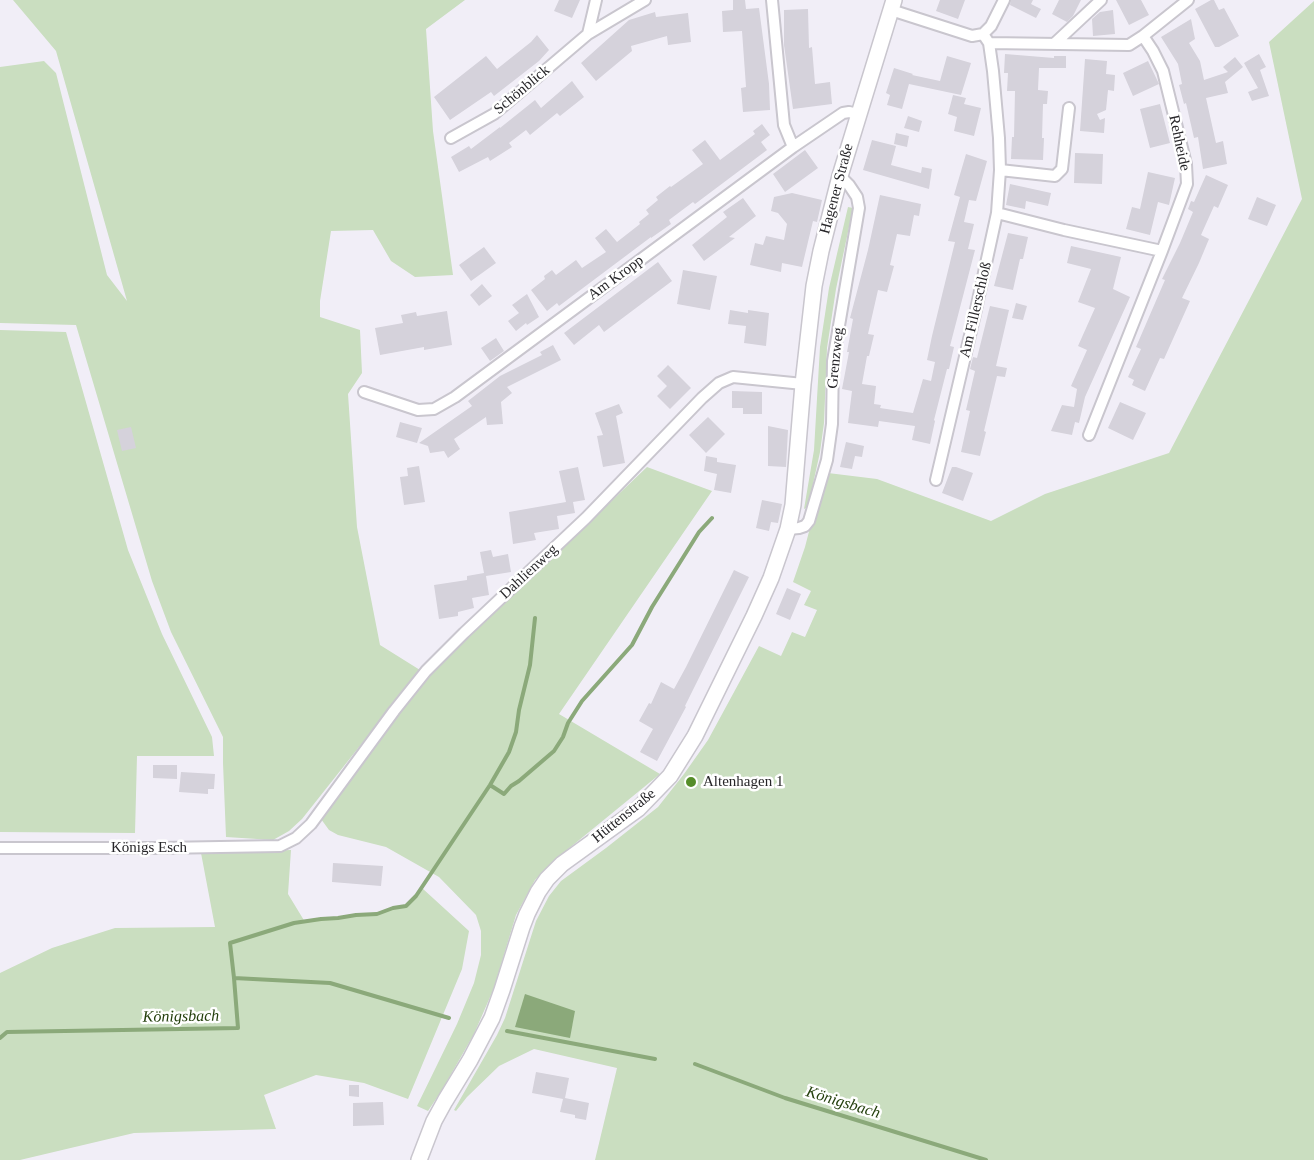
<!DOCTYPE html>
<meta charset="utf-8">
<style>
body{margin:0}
canvas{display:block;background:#f1eef7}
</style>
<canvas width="1314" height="1160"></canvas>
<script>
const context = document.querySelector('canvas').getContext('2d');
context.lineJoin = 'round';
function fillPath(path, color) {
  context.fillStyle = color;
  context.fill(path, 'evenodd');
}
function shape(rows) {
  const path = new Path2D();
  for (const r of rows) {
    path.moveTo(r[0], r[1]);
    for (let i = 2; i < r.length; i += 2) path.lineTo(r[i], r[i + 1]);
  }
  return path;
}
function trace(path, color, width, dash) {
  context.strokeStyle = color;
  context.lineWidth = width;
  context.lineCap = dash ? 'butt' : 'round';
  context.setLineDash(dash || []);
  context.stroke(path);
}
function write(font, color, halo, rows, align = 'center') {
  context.font = font + ' "Times New Roman",serif';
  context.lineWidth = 5;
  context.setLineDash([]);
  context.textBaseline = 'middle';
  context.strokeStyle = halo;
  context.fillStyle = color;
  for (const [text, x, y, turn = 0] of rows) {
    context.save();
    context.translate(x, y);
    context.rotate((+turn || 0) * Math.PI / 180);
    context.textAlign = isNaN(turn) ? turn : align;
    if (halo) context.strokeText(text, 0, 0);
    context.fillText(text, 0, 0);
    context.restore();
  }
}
fillPath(shape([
 [13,0,465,0,426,29,433,131,453,275,415,277,391,261,373,230,331,231,320,301,320,317,360,330,362,373,348,394,357,527,380,645,420,670,302,819,289,831,273,840,226,837,223,763,223,737,171,632,152,581,76,325,0,323,0,67,44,61,56,73,107,275,127,301,56,51],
 [1314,1,1314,1160,595,1160,617,1068,534,1049,499,1066,467,1097,456,1111,454,1110,497,1035,505,1018,536,921,549,896,561,881,606,848,658,807,684,774,708,740,759,646,781,656,792,632,805,637,817,610,804,605,811,591,793,582,805,547,813,516,828,473,877,479,991,521,1045,494,1169,453,1302,199,1269,42],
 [848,207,853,208,836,289,827,348,824,423,820,452,808,507,804,509,814,450,820,347,829,288],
 [0,330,66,332,128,550,162,634,212,737,214,756,137,756,135,833,0,832],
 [647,467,712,491,559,714,660,774,556,859,535,880,516,915,494,988,474,1034,442,1090,428,1111,417,1106,457,1024,474,983,481,955,481,931,476,915,439,877,386,847,338,835,329,830,321,819,322,815,424,680],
 [291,850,288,894,305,922,338,918,356,915,377,914,393,908,406,906,422,888,469,931,462,969,408,1099,364,1083,316,1075,264,1095,276,1129,134,1133,20,1160,0,1160,0,973,52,948,115,928,215,927,201,853]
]), '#cadec0');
fillPath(shape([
 [525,994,575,1011,570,1038,515,1027]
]), '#8ba97a');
trace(shape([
 [490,785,504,794,511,786,519,781,554,751,563,737,568,723,582,701,632,645,652,607,699,532,712,518],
 [234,978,230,943,294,923,321,919,338,918,356,915,377,914,393,908,406,906,416,896,490,785,509,752,516,732,519,710,530,665,535,618],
 [507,1031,655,1059],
 [0,1038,7,1032,238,1028,234,978,330,983,449,1018],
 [695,1064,785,1098,986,1160]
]), '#8ba97a', 4);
fillPath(shape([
 [559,0,580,0,572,18,554,11],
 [733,0,745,0,746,9,759,8,769,84,770,110,743,112,741,88,746,87,742,31,723,32,722,11,733,10],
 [940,0,965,0,958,19,936,11],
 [1011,0,1033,0,1031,4,1041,9,1036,18,1010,5],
 [1059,0,1081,0,1073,16,1067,22,1052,14],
 [1116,0,1141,0,1149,15,1129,25],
 [1211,0,1214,0,1219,10,1224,8,1239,36,1219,47,1215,47,1195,9],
 [808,9,809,48,812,47,815,84,830,82,832,104,793,109,784,45,784,10],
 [1113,10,1115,34,1093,36,1092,19,1100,12],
 [655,12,656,17,688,13,691,42,668,45,667,36,631,46,632,51,596,81,581,63,629,20],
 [1191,19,1195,39,1189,43,1200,61,1204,80,1228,72,1223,67,1235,57,1243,67,1225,82,1228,93,1206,98,1216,143,1223,141,1227,164,1203,169,1198,137,1194,138,1186,103,1184,104,1179,85,1182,84,1178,64,1161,37],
 [537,35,549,50,539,61,494,96,491,92,450,120,434,97,486,56,497,69,531,42],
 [1005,54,1054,58,1054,56,1066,56,1066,68,1039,68,1038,90,1048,91,1047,104,1043,104,1042,138,1044,138,1043,160,1011,159,1012,137,1014,137,1015,91,1007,91,1008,73,1004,73],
 [1259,54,1266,67,1260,70,1269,96,1252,101,1248,92,1258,88,1244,63],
 [947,56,971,63,961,95,909,84,902,109,887,105,890,95,886,93,894,68,913,74,912,75,940,81],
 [1085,59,1107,61,1106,74,1115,75,1114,91,1108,90,1106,110,1097,114,1100,120,1105,118,1104,133,1080,131],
 [1148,61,1159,84,1133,96,1123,73],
 [572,81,584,97,560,116,557,113,530,135,526,130,509,143,512,147,490,161,488,157,459,172,451,157,469,146,471,149,500,127,500,128,535,100,541,108],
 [953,95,966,98,964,104,981,108,974,136,954,131,957,117,948,114],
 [1160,104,1170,143,1150,148,1140,109],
 [908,116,922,121,919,132,904,128],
 [762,124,770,135,761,142,767,150,695,204,693,202,669,220,671,224,651,238,651,237,559,306,557,303,547,311,531,290,545,279,544,276,552,270,556,275,576,260,582,268,606,252,595,238,606,229,617,242,640,224,639,222,649,214,646,210,658,200,656,197,670,186,671,187,703,164,692,150,705,140,720,160,755,134,753,131],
 [896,133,909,136,907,147,894,144],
 [872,140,896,146,891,165,921,173,922,167,932,169,929,189,863,170],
 [805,150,818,168,785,192,773,174],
 [1075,153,1103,154,1102,184,1074,183],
 [966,154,987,161,976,201,969,200,964,222,974,224,968,249,975,250,950,346,954,347,949,369,947,369,934,420,935,421,930,444,912,440,915,426,879,421,878,427,848,423,852,391,842,389,849,352,847,352,853,319,850,318,868,250,880,195,921,204,919,216,914,215,910,236,897,234,890,265,894,266,887,292,878,290,868,334,874,335,869,356,867,356,862,384,876,386,874,404,881,405,880,408,913,413,923,379,931,381,935,362,927,360,932,336,955,242,948,241,960,197,954,195],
 [1148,172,1175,178,1169,205,1158,202,1150,235,1126,229,1132,207,1140,209],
 [1206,175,1228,185,1218,208,1214,206,1201,235,1209,239,1199,263,1182,298,1190,301,1164,359,1160,358,1145,391,1132,385,1134,380,1128,377,1141,349,1136,347,1165,280,1162,279,1180,243,1193,212,1188,209,1191,201,1194,202],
 [1010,184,1051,193,1048,206,1026,201,1025,209,1006,205],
 [792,193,822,200,817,222,813,221,802,267,782,263,781,272,750,265,755,243,763,245,766,236,784,240,787,224,778,213,771,211,774,197],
 [1257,197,1276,205,1267,226,1248,219],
 [743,198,756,216,729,237,735,238,704,261,692,245,727,217,723,212],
 [1008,233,1028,237,1023,259,1020,259,1013,290,994,286],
 [1071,246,1121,257,1113,289,1130,297,1085,397,1079,423,1075,422,1072,435,1051,431,1062,405,1074,407,1077,389,1071,386,1087,350,1078,346,1095,308,1078,302,1091,269,1067,263],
 [484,247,496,263,471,281,459,265],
 [658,262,672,281,604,332,599,325,574,345,564,333],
 [683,270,717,276,710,310,677,304],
 [482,284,492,296,479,306,470,295],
 [527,294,539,317,527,325,526,323,516,331,508,321,519,313,512,305],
 [1016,303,1027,306,1023,320,1012,318],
 [990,306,1009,310,996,366,1007,368,1005,377,997,376,984,431,986,432,980,456,961,452,970,411,966,410,975,371,970,369,973,357,977,358],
 [730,310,748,313,748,310,769,313,766,346,744,343,746,326,728,324],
 [447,311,452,345,424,350,424,347,380,355,375,328,403,323,401,315,416,312,417,316],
 [496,338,504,351,490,361,481,348],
 [553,345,561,360,507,387,512,393,501,402,503,424,487,425,486,417,454,439,460,449,448,458,444,451,430,453,428,446,419,443,472,406,468,401,500,376,542,355,540,352],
 [668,365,691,388,670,409,657,396,667,386,657,376],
 [732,391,762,392,762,414,743,414,743,408,732,408],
 [1120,402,1146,413,1133,440,1108,428],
 [619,404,623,413,616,416,625,463,603,467,597,436,603,435,595,413],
 [708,417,725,434,706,453,689,435],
 [400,422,422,428,417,443,396,437],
 [768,426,788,430,786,467,768,466],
 [131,427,136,448,122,451,117,430],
 [846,442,864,446,862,457,855,456,852,469,840,467],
 [706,456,717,458,717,462,736,465,731,493,714,490,717,474,704,471],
 [419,466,425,502,404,505,400,477,408,476,407,468],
 [578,467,585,500,573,502,575,513,557,516,559,529,534,533,536,540,513,544,509,512,566,502,559,471],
 [952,467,956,467,973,473,963,501,942,493],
 [762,500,782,504,778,523,771,522,769,531,756,528],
 [491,550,493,557,508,554,511,572,486,576,489,595,472,598,474,608,458,612,458,616,439,619,434,585,467,580,467,576,484,573,480,552],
 [734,570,749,577,685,706,686,707,657,761,640,752,653,729,639,721,649,703,651,704,661,682,674,689,686,667],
 [787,588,801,594,790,620,776,614],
 [153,765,177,765,177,779,153,778],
 [181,772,215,774,214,789,208,789,208,794,179,792],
 [333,863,383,866,381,886,332,882],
 [536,1072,569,1078,565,1098,589,1103,586,1120,575,1118,575,1115,560,1112,563,1099,532,1093],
 [349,1085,359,1085,359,1097,349,1096],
 [383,1102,384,1125,353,1126,353,1103]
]), '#d5d2db');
const street = shape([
 [772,0,784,125,793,147],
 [891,10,972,36,983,34,991,26,1004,0],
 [588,34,596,0],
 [989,43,1129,45,1143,36],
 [1054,44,1101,0],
 [451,138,494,114,588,34,645,0],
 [1000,170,1055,176,1062,169,1069,108],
 [997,213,1064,230,1162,251],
 [364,392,418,410,434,409,455,397,793,147,843,113,849,112,858,114],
 [1089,435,1162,251,1187,184,1186,164,1163,71,1153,51,1143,36,1188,0],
 [936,480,975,314,997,213,1000,170,999,138,993,71,989,43,983,34],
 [788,529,799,528,805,526,809,521,827,460,832,424,833,361,859,208,857,197,849,185,840,176],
 [0,848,161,848,280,846,296,838,311,824,394,711,426,671,464,633,586,518,702,398,719,383,733,377,803,384]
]);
const secondary = shape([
 [419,1160,434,1121,445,1101,470,1060,492,1018,502,990,522,927,527,914,538,892,547,879,562,864,638,809,670,776,695,736,754,616,771,578,788,529,793,505,803,384,814,286,821,251,840,176,894,0]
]);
trace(street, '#c9c6ce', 14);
trace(secondary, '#c9c6ce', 18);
trace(street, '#fff', 10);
trace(secondary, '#fff', 15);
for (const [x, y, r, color] of [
 [691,782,6,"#558d29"]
]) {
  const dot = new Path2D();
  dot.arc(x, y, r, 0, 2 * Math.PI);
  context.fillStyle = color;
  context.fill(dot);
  trace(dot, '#fff', 2);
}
write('15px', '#272629', '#fff', [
 ["Schönblick",522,90,-40],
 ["Rehheide",1179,143,78],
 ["Hagener Straße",837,189,-75],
 ["Am Kropp",616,278,-36],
 ["Am Fillerschloß",976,310,-77],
 ["Grenzweg",836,358,-84],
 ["Dahlienweg",529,572,-43],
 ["Hüttenstraße",624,816,-39],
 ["Königs Esch",149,848]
]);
write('15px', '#272629', '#fff', [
 ["Altenhagen 1",703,782]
], 'left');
write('italic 16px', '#233f0c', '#fff', [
 ["Königsbach",181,1017,-1],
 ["Königsbach",843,1103,17]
]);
</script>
